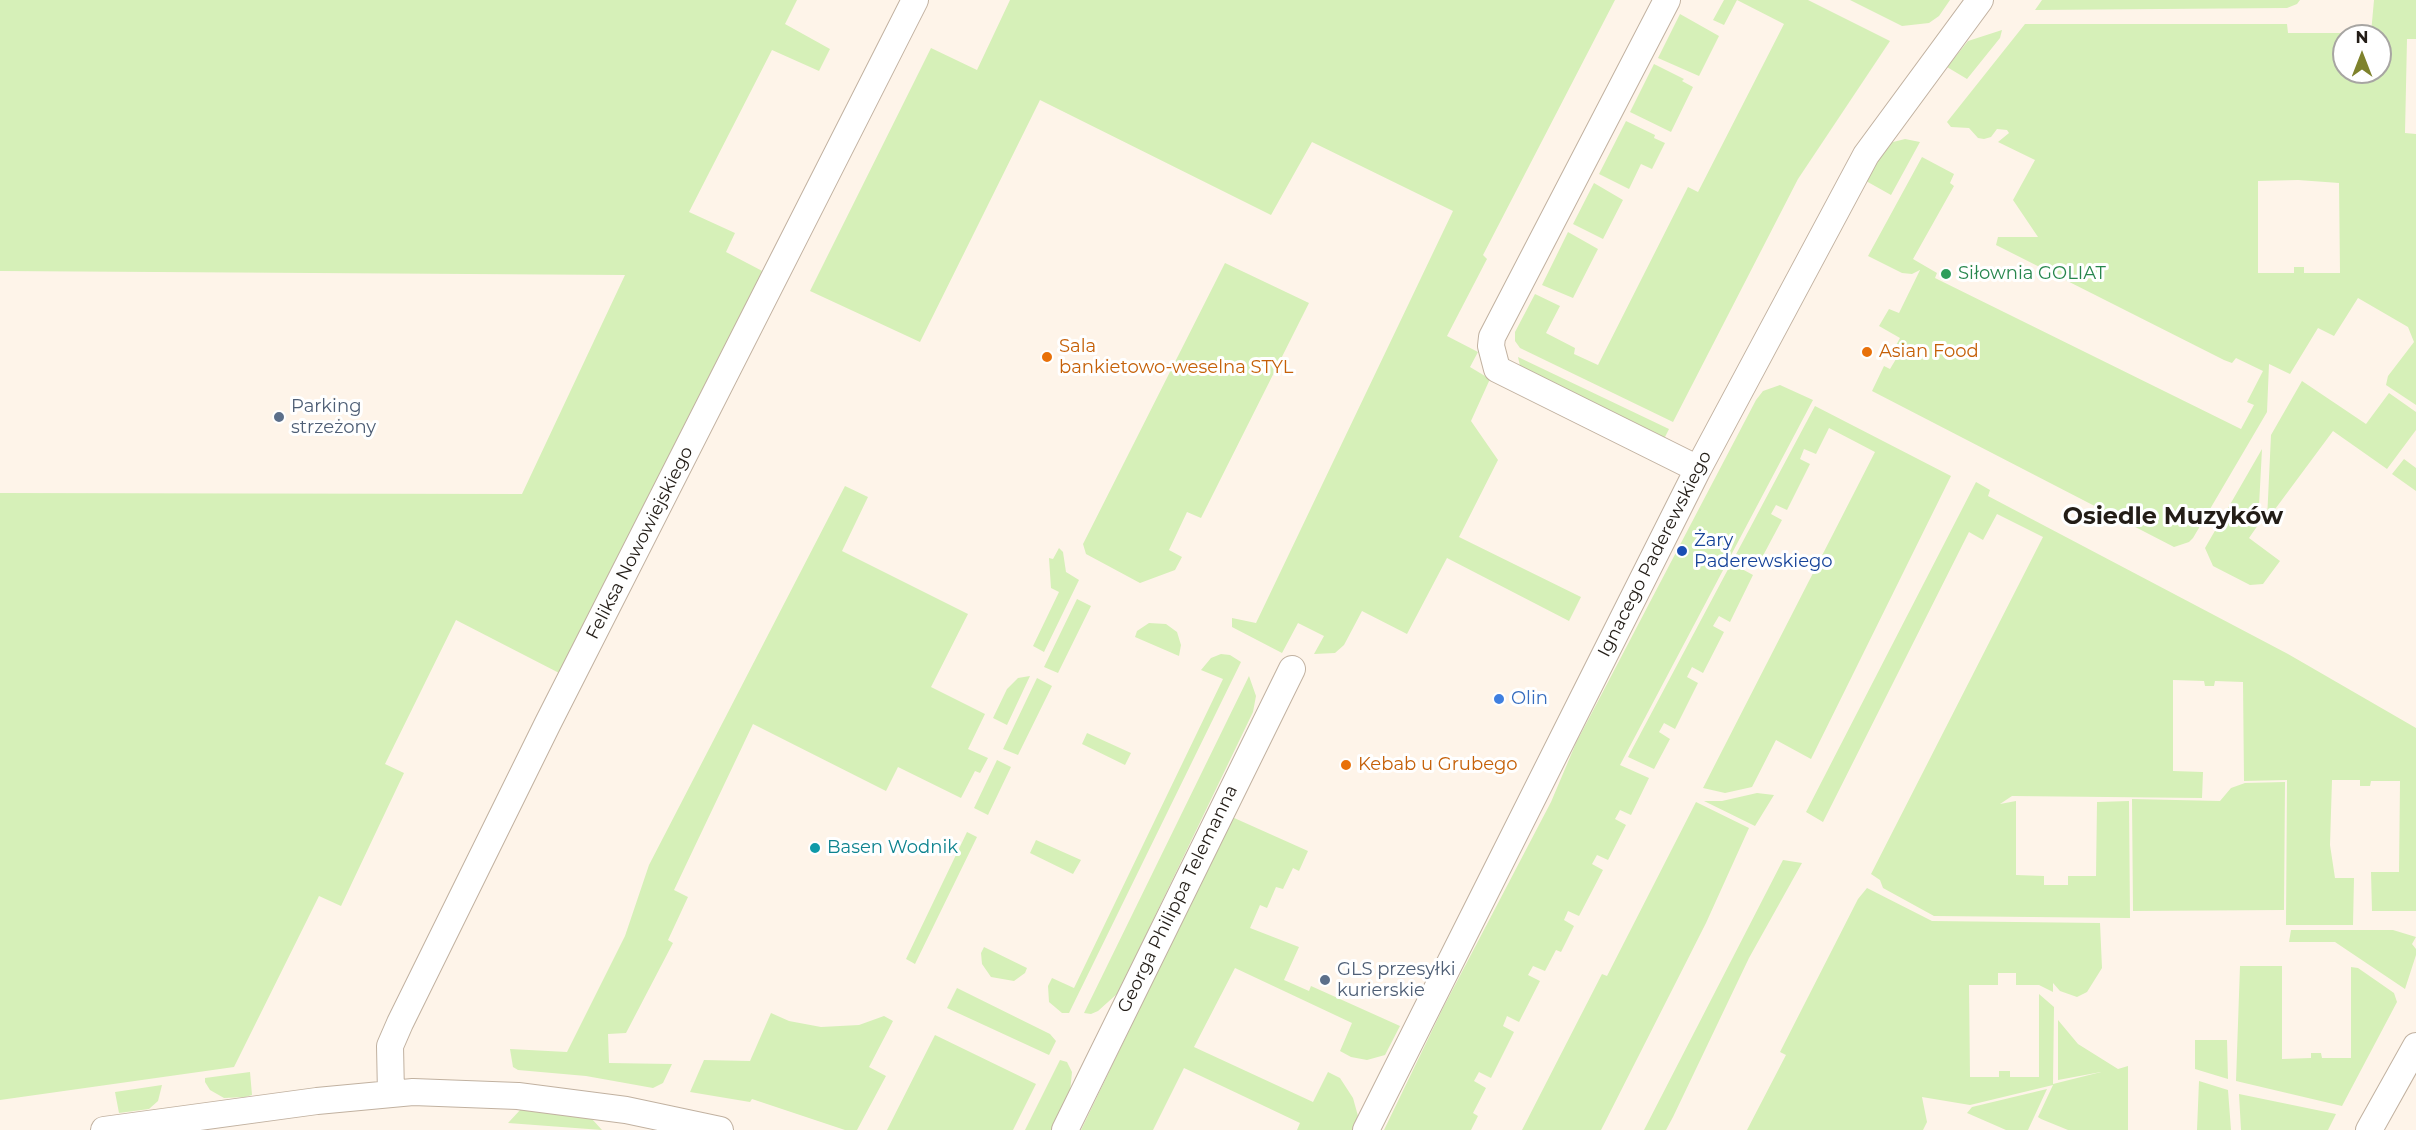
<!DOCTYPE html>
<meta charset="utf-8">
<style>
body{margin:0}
#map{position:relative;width:2416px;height:1130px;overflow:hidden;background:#fef4e9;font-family:Montserrat,sans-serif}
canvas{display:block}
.north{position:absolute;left:2332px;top:24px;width:60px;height:60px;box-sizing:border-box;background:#fff;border:2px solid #a7a5a2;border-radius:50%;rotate:0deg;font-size:16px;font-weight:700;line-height:24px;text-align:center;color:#231d17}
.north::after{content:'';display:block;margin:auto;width:21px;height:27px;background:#7e822c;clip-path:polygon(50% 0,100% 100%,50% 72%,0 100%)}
</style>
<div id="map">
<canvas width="2416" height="1130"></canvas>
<div class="north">N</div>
</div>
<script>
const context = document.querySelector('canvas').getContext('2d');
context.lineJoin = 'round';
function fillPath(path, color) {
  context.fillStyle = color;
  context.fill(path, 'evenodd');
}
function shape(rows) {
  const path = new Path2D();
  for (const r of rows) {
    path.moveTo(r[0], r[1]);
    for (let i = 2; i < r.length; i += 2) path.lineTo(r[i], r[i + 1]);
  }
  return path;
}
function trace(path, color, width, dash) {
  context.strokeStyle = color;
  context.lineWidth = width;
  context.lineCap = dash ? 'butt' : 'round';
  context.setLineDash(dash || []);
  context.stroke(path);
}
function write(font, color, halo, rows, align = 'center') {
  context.font = font + ' Montserrat,sans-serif';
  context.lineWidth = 6;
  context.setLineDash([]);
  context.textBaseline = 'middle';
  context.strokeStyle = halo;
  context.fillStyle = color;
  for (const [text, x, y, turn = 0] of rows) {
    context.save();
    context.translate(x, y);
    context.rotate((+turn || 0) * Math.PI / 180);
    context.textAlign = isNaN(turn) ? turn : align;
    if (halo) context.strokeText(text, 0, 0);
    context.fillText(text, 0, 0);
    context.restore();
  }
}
fillPath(shape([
 [0,0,797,0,785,24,830,49,819,71,772,50,689,212,735,233,726,252,768,274,563,675,456,620,385,764,404,773,341,906,319,896,234,1067,0,1100,0,493,522,494,625,275,0,271],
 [1010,0,1615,0,1483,255,1487,259,1447,336,1478,352,1470,367,1490,379,1471,421,1498,460,1459,537,1581,597,1569,621,1447,558,1407,634,1362,611,1344,645,1335,653,1314,654,1324,636,1298,623,1282,653,1232,627,1232,618,1256,623,1453,211,1312,142,1271,215,1040,100,920,342,810,291,931,48,977,70],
 [1724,0,1808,0,1890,41,1798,179,1673,422,1520,348,1515,341,1515,332,1535,294,1560,306,1546,333,1575,348,1574,354,1598,365,1688,187,1698,192,1784,24,1737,0,1724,25,1713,20],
 [1850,0,1950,0,1939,16,1929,23,1902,26],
 [2042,0,2300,0,2297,4,2287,8,2035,10],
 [2374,0,2416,0,2416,39,2407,39,2405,133,2416,134,2416,405,2386,385,2388,376,2414,342,2408,327,2358,298,2334,336,2318,328,2290,374,2269,364,2267,412,2193,538,2189,542,2174,547,1872,391,1884,366,1890,369,1896,359,1890,356,1900,338,1879,326,1889,309,1899,313,1920,270,1912,274,1902,273,1868,256,1922,157,1954,174,1950,183,1954,186,1913,259,1937,273,1935,278,2241,429,2254,405,2247,402,2263,371,2236,358,2232,363,2224,360,1996,245,1998,237,2038,237,2013,200,2035,160,1998,142,2009,133,2007,130,1997,129,1991,137,1984,139,1978,138,1969,128,1951,127,1947,122,2025,24,2287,24,2288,33,2371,33],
 [2344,36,2380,36,2380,72,2344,72],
 [2298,180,2339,183,2340,273,2304,273,2304,267,2294,267,2294,273,2258,273,2258,181],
 [1680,14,1719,36,1699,76,1658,58],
 [2002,30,2000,38,1967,79,1947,67,1968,41],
 [1654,64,1684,79,1682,81,1693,87,1671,132,1630,112],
 [1626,121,1655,135,1654,138,1665,143,1652,169,1641,164,1629,189,1599,174],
 [1905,139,1920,142,1891,195,1866,181,1889,143],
 [1594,183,1623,200,1603,239,1573,224],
 [1568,232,1598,249,1573,298,1542,285],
 [1225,263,1309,303,1201,518,1187,512,1169,550,1182,557,1175,570,1140,583,1086,554,1083,544],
 [1518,357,1669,429,1661,445,1520,366],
 [2302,381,2366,424,2389,393,2416,412,2416,430,2387,469,2333,431,2267,520,2271,435],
 [1780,385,1813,400,1620,765,1649,778,1631,815,1620,810,1615,819,1626,825,1608,860,1597,855,1592,864,1603,870,1579,916,1568,911,1564,920,1574,926,1561,952,1556,950,1545,971,1533,966,1528,975,1540,981,1519,1022,1507,1016,1503,1026,1514,1032,1491,1078,1479,1072,1474,1081,1486,1088,1473,1113,1478,1116,1471,1130,1384,1130,1443,1008,1551,802,1576,743,1756,400,1763,391],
 [1815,406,1951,476,1811,759,1776,740,1752,787,1725,793,1703,788,1875,452,1829,428,1816,454,1804,449,1800,459,1810,464,1787,510,1776,505,1771,514,1782,520,1758,565,1747,560,1742,569,1753,575,1730,622,1719,616,1713,626,1724,632,1703,673,1692,667,1687,677,1698,683,1675,729,1664,723,1659,732,1670,739,1654,769,1628,757],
 [2262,449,2258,525,2249,538,2280,561,2263,584,2250,585,2213,566,2205,548],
 [2404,459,2416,468,2416,491,2392,474],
 [1976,482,1990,490,1988,496,2288,654,2416,728,2416,911,2372,911,2371,872,2399,872,2400,781,2371,781,2370,786,2360,786,2360,780,2332,780,2330,845,2335,878,2354,878,2353,925,2286,925,2287,780,2244,781,2243,682,2215,681,2214,686,2205,686,2204,681,2173,680,2173,771,2203,772,2202,798,2012,796,2000,804,2016,801,2016,875,2044,876,2044,885,2068,885,2068,876,2096,876,2097,802,2129,801,2130,918,1934,916,1883,888,1880,880,1871,874,2043,537,1997,514,1983,540,1969,532,1823,822,1806,812],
 [845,486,868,497,842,551,968,614,931,687,985,714,968,749,988,758,980,773,975,771,961,798,898,767,886,791,753,724,674,890,688,897,668,940,673,943,626,1033,608,1034,609,1063,672,1064,663,1083,653,1088,586,1076,518,1070,513,1067,510,1049,567,1052,625,936,649,865],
 [1059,548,1063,552,1066,572,1079,580,1044,652,1033,646,1059,592,1051,588,1049,558,1053,559],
 [1077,599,1091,606,1058,673,1044,667],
 [1149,623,1166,624,1177,632,1181,645,1179,656,1135,637,1137,631],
 [1221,654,1230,655,1241,662,1069,1013,1062,1013,1049,1002,1048,986,1052,978,1074,988,1223,679,1201,670,1211,658],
 [1030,676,1007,725,993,718,1007,689,1018,678],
 [1249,676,1256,696,1253,712,1118,993,1098,1011,1091,1014,1084,1013],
 [1037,678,1052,686,1018,755,1003,749],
 [1087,733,1131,753,1125,765,1082,744],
 [997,760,1011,767,988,815,974,808],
 [2285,782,2284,910,2133,911,2132,799,2220,801,2231,788,2245,783],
 [1757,793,1774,795,1755,826,1704,801,1722,801],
 [1696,802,1749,828,1706,923,1601,1130,1522,1130,1602,974,1607,976],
 [1232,817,1308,851,1299,871,1293,868,1283,889,1276,887,1267,908,1260,905,1250,928,1299,947,1284,980,1309,991,1311,986,1400,1026,1385,1055,1367,1060,1351,1057,1340,1051,1352,1023,1235,968,1194,1047,1313,1102,1328,1072,1340,1078,1353,1098,1358,1116,1352,1130,1297,1130,1300,1123,1184,1068,1153,1130,1081,1130],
 [967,832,977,837,915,964,906,959],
 [1036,840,1081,860,1073,874,1030,853],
 [1783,860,1802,863,1749,958,1673,1117,1666,1130,1644,1130],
 [1867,888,1932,921,2100,923,2102,968,2087,992,2077,997,2060,991,2053,983,2053,992,2039,985,2016,985,2016,973,1998,973,1998,985,1969,985,1970,1077,1999,1077,1999,1071,2010,1071,2010,1077,2039,1077,2039,994,2054,1007,2053,1084,2101,1072,2058,1080,2058,1020,2078,1044,2118,1069,2128,1066,2128,1130,2068,1130,2041,1119,2038,1117,2053,1085,1970,1105,1922,1097,1927,1122,1923,1130,1747,1130,1786,1055,1780,1052,1858,899],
 [2291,930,2393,930,2416,937,2412,944,2416,949,2416,955,2405,989,2335,942,2289,942],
 [984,947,1027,968,1025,973,1014,981,991,977,982,964,981,953],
 [2240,966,2282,966,2282,1059,2311,1058,2311,1053,2321,1053,2322,1058,2351,1058,2351,967,2358,968,2394,993,2397,1002,2342,1106,2236,1081],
 [957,988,1050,1034,1056,1041,1049,1055,947,1008],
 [771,1013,789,1021,821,1027,859,1025,884,1016,893,1021,869,1067,886,1076,857,1130,845,1130,752,1099,750,1102,690,1092,704,1060,750,1061],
 [935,1035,1036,1084,1013,1130,887,1130],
 [2195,1040,2227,1040,2228,1079,2195,1069],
 [1060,1060,1067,1062,1072,1072,1070,1092,1052,1130,1025,1130],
 [250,1072,252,1095,245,1097,224,1098,210,1090,205,1082,205,1078],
 [2199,1081,2228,1090,2231,1130,2197,1130],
 [162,1085,158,1101,149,1109,119,1113,115,1092],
 [2047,1089,2028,1130,2006,1130,1967,1113,1972,1107],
 [2239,1094,2336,1114,2328,1130,2241,1130],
 [521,1109,584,1116,592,1119,602,1130,508,1123]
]), '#d6f0b8');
const minor = shape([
 [1667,0,1492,337,1491,346,1497,369,1698,469],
 [391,1094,390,1046,400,1023,548,723,915,0],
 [104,1130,317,1101,413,1092,518,1096,626,1110,720,1130],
 [1065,1130,1292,669],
 [1366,1130,1698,469,1866,155,1980,0],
 [2369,1130,2416,1046]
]);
trace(minor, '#c1b1a0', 28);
trace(minor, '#fff', 26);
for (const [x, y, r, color] of [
 [1946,274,6,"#2e9e5b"],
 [1867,352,6,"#e8710a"],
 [1047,357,6,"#e8710a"],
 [279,417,6,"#5c6f8a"],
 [1682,551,6,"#1a4fb4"],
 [1499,699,6,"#3f7fe0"],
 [1346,765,6,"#e8710a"],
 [815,848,6,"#0f9aa8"],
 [1325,980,6,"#5c6f8a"]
]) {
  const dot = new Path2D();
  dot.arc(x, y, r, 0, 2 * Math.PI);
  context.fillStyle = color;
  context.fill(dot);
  trace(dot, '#fff', 2);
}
write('18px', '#27864d', '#fff', [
 ["Siłownia GOLIAT",1958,274]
], 'left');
write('18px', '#c56008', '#fff', [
 ["Sala",1059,347],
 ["bankietowo-weselna STYL",1059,368],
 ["Asian Food",1879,352],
 ["Kebab u Grubego",1358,765]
], 'left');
write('18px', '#4e5e75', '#fff', [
 ["Parking",291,407],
 ["strzeżony",291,428],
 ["GLS przesyłki",1337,970],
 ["kurierskie",1337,991]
], 'left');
write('18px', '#164399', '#fff', [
 ["Żary",1694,541],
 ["Paderewskiego",1694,562]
], 'left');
write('18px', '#231d17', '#fff', [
 ["Feliksa Nowowiejskiego",640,543,-63],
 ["Ignacego Paderewskiego",1655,554,-63],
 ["Georga Philippa Telemanna",1178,899,-64]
]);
write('18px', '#366cbe', '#fff', [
 ["Olin",1511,699]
], 'left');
write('18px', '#0d838f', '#fff', [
 ["Basen Wodnik",827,848]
], 'left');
write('bold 24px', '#231d17', '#fff', [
 ["Osiedle Muzyków",2173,517]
]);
</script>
